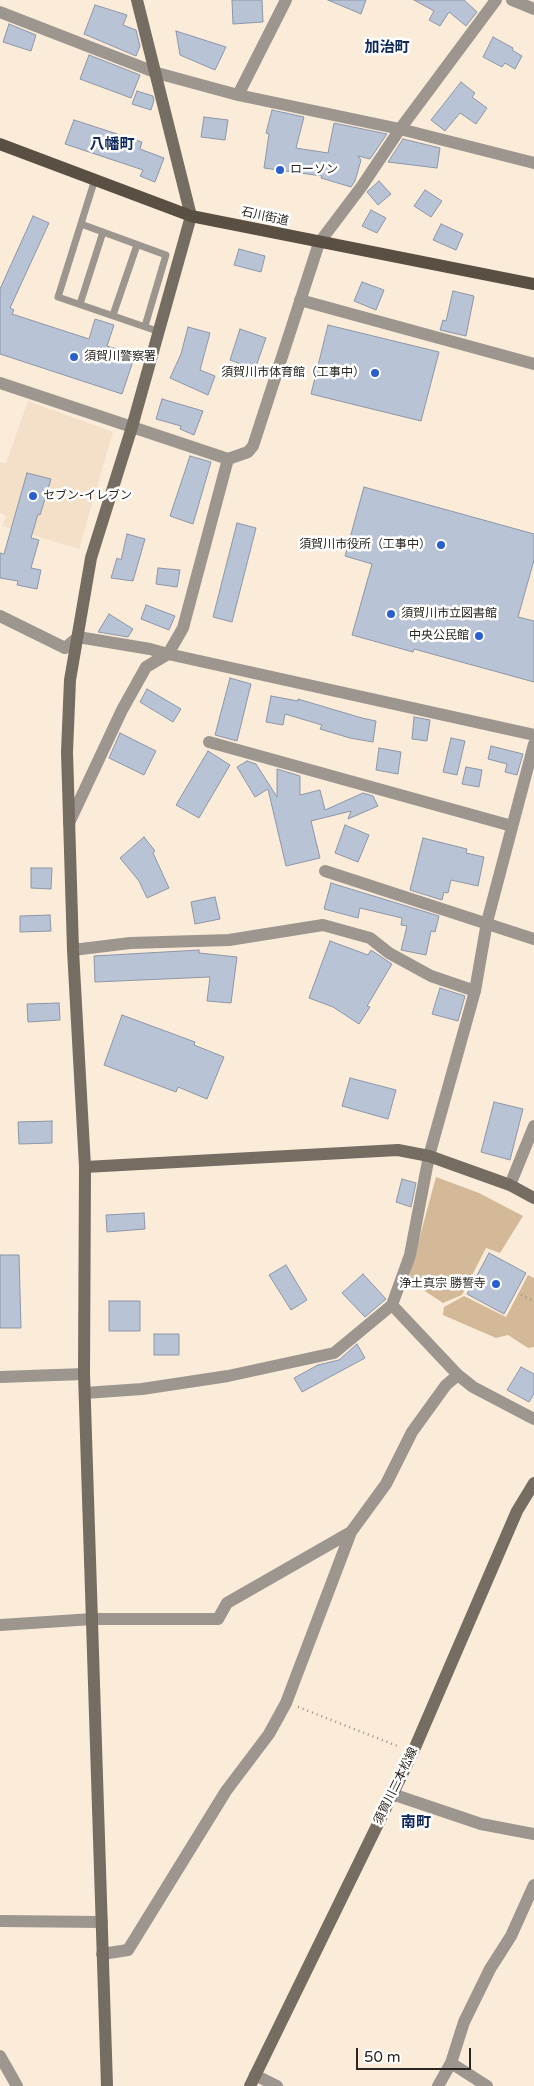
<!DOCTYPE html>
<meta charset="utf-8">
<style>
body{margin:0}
#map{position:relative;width:534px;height:2086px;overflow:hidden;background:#fbecda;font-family:"Varela Round",sans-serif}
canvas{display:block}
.scale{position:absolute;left:356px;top:2048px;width:115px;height:22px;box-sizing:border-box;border:2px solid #2b261f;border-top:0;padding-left:6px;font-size:15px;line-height:18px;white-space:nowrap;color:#2b261f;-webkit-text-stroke:4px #fff;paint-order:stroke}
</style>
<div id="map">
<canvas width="534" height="2086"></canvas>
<div class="scale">50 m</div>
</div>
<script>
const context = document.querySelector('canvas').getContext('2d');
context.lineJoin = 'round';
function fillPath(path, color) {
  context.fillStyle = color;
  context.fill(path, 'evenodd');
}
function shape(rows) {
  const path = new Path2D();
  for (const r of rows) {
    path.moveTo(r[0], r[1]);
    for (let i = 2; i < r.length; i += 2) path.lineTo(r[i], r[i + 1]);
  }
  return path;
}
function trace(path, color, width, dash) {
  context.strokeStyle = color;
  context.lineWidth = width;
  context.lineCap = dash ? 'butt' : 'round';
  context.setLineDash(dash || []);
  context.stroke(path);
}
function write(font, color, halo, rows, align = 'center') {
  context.font = font + ' "Varela Round","Noto Sans JP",sans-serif';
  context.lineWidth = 5;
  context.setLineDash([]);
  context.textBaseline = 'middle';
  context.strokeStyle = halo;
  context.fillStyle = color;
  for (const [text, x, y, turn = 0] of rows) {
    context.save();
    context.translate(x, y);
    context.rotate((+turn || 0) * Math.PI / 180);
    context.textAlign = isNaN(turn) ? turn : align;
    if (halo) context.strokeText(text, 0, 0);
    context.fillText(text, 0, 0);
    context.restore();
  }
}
fillPath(shape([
 [28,401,113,432,79,549,2,526,6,516,0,513,0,462,6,463]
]), '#f4e0c8');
fillPath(shape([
 [436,1177,479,1193,523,1216,500,1253,486,1248,462,1295,443,1303,408,1280],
 [528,1275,534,1278,534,1347,528,1348,508,1335,496,1338,443,1315,444,1307,464,1296,506,1317]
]), '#d4b999');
const building = shape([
 [232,0,262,0,263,22,233,24,232,0],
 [328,0,366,0,361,14,328,0],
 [414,0,464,0,477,12,466,26,449,12,440,26,429,20,434,11,414,0],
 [95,5,127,15,123,25,136,30,140,46,136,56,84,34,95,5],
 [9,24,36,35,31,51,3,42,9,24],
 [176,31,226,47,215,70,180,55,176,31],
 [493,37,513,48,512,50,522,56,515,69,505,63,502,67,483,57,493,37],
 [89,55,140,75,131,98,80,79,89,55],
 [461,82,475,93,472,97,487,108,476,124,460,113,445,131,431,120,461,82],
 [137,91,153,96,154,100,151,110,132,104,137,91],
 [272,110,304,117,296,148,328,153,334,123,387,134,370,159,358,156,361,160,355,181,351,187,321,178,322,176,264,168,269,134,266,133,272,110],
 [204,117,228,120,225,140,201,137,204,117],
 [74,120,142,142,140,149,164,158,155,182,140,176,143,170,65,144,74,120],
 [403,139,440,148,437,168,388,162,403,139],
 [379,181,391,194,378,205,367,192,379,181],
 [425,190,442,201,431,217,414,206,425,190],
 [371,210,386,218,377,233,362,226,371,210],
 [33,216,49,223,10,308,14,310,12,314,89,339,95,319,114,325,107,346,135,355,122,394,0,354,0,289,33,216],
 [441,224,463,234,456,250,433,240,441,224],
 [239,249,265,256,261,272,234,265,239,249],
 [362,282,384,290,376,310,354,301,362,282],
 [453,291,474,296,466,336,440,330,443,320,446,321,453,291],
 [328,325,439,352,421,421,311,394,328,325],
 [188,327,210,333,200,370,215,376,208,395,170,378,181,354,188,327],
 [240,329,266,338,255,369,230,360,240,329],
 [162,399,203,411,194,435,180,429,181,426,156,419,162,399],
 [190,456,211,462,193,524,170,516,190,456],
 [27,473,51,479,40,515,38,514,31,538,39,540,31,568,41,570,37,589,17,585,18,581,0,578,0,553,4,554,27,473],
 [364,487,534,534,534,560,518,617,534,621,534,682,414,649,413,652,352,635,372,564,345,556,364,487],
 [237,523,256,528,232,622,213,617,237,523],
 [127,534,145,539,133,581,111,578,117,558,121,560,127,534],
 [158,568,180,570,177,587,156,584,158,568],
 [146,605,175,616,169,630,141,619,146,605],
 [109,614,133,629,128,637,98,632,109,614],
 [230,678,251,684,237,741,215,735,230,678],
 [147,689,181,709,173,722,140,702,147,689],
 [271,696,298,701,298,699,362,718,376,721,373,742,350,738,320,729,322,725,285,714,283,725,266,722,271,696],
 [414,717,430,720,427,741,412,739,414,717],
 [120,733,156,751,144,775,109,758,120,733],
 [451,738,465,741,457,775,443,772,451,738],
 [491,746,523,754,517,775,505,772,507,764,488,759,491,746],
 [379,748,401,752,398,774,376,770,379,748],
 [208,751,230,765,199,818,176,805,208,751],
 [247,761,256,764,277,797,277,769,300,776,300,795,320,790,325,810,363,793,373,796,378,806,348,819,351,811,311,821,320,858,286,866,268,789,255,797,237,767,247,761],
 [466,767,482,770,479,787,462,784,466,767],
 [345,825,369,835,358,862,335,853,345,825],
 [144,837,155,851,153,853,169,888,147,898,139,881,120,858,144,837],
 [423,838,467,849,466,853,484,857,478,886,451,880,448,893,444,892,442,900,410,890,423,838],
 [31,868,52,868,51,889,31,888,31,868],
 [331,883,439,916,435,932,431,931,426,955,401,950,407,926,401,925,402,918,360,908,358,918,324,909,331,883],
 [215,897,220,919,195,924,191,902,215,897],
 [50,915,51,931,20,932,20,916,50,915],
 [330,941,368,955,371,950,392,964,367,1006,370,1007,359,1024,333,1007,309,998,330,941],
 [199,950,199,953,237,957,231,1003,207,1001,210,977,95,982,94,956,199,950],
 [440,988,465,996,458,1021,432,1014,440,988],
 [59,1003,60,1020,28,1022,27,1004,59,1003],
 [122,1015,195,1042,194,1045,224,1057,207,1099,178,1087,176,1092,104,1065,122,1015],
 [350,1078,396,1090,388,1119,342,1106,350,1078],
 [494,1102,523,1109,510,1160,481,1152,494,1102],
 [52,1121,52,1143,19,1144,18,1122,52,1121],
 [402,1179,416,1183,411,1207,396,1202,402,1179],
 [144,1213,145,1229,107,1232,106,1215,144,1213],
 [489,1253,526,1273,504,1314,467,1294,489,1253],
 [0,1255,19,1255,21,1328,0,1328,0,1255],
 [286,1265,307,1300,291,1310,269,1275,286,1265],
 [363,1274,386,1299,365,1317,342,1293,363,1274],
 [109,1301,140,1301,140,1331,109,1331,109,1301],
 [154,1334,179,1334,179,1355,154,1355,154,1334],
 [357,1344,365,1358,302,1392,294,1378,318,1365,339,1360,357,1344],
 [521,1367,534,1374,534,1394,529,1402,507,1390,521,1367]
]);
fillPath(building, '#b9c3d6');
trace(building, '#8c96a7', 1);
trace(shape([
 [521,1295,534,1301],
 [298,1707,400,1747]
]), '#9a9083', 2.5, [1, 4]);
trace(shape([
 [95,179,58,297,160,332],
 [81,224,166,255,145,326],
 [80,304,103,232],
 [113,315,137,245]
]), '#9c968f', 7);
trace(shape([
 [512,0,534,9],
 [0,12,157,73,238,95,400,129,534,163],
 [238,95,286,0],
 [300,300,534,364],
 [0,383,228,459,248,452,253,446,319,243,362,186,400,129,496,0],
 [0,616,65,648,78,637,150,649,168,654,534,735],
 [209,742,512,826],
 [69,823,122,710,146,667,168,654,183,628,228,459],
 [325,871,534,939],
 [73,950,130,943,229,940,323,925,370,938,389,953,431,976,475,991],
 [510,1185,534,1126],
 [392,1305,458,1375,473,1387,534,1419],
 [0,1377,84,1374],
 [85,1393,142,1389,228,1376,334,1353,392,1305,410,1255,429,1156,475,991,487,922,534,744],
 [0,1625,93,1619,218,1619,227,1603,351,1532],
 [392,1794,481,1824,534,1834],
 [0,1921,102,1922],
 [102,1954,128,1950,226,1791,269,1734,286,1703,351,1532,386,1484,412,1432,446,1385,458,1375],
 [0,2056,17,2086],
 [451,2063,487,2086],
 [255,2075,277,2086],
 [438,2086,451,2063,464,2022,490,1969,511,1936,534,1885]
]), '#9c968f', 12);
trace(shape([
 [85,1167,398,1150,429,1156,510,1185,534,1198],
 [107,2086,84,1374,85,1167,73,950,67,752,70,680,91,558,132,427,191,216,137,0],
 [250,2086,413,1752,517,1511,534,1483]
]), '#756c62', 12);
trace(shape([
 [0,144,191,216,534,284]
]), '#594f42', 12);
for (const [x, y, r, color] of [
 [280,170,5,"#2a5fcd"],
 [74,357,5,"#2a5fcd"],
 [375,373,5,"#2a5fcd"],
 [33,496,5,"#2a5fcd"],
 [441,545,5,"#2a5fcd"],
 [391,614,5,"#2a5fcd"],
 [479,636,5,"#2a5fcd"],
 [496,1284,5,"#2a5fcd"]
]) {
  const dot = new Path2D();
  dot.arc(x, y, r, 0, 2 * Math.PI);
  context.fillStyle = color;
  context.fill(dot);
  trace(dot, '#fff', 2);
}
write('12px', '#2b261f', '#fff', [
 ["ローソン",290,170],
 ["須賀川警察署",84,357],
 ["須賀川市体育館（工事中）",365,373,"right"],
 ["セブン-イレブン",43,496],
 ["須賀川市役所（工事中）",431,545,"right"],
 ["須賀川市立図書館",401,614],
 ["中央公民館",469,636,"right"],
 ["浄土真宗 勝誓寺",486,1284,"right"]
], 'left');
write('12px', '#2b261f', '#fff', [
 ["石川街道",265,217,12],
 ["須賀川二本松線",396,1786,-64]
]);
write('bold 15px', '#0e285c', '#fff', [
 ["加治町",387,48],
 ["八幡町",112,145],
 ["南町",416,1823]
]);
</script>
